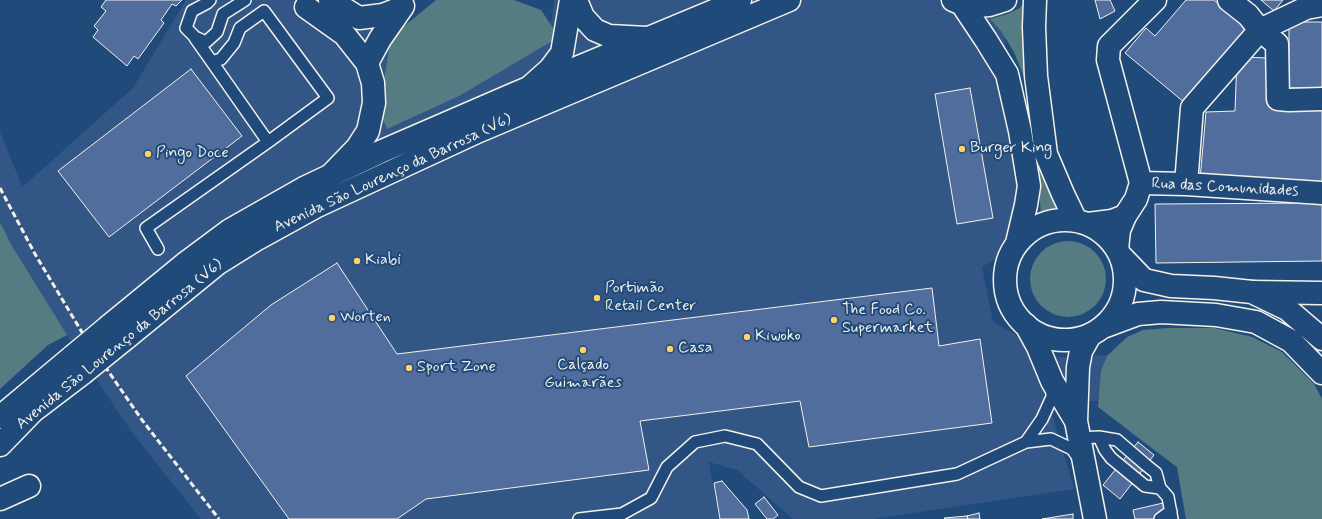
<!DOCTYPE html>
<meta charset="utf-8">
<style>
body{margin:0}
canvas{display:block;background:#1f4a7a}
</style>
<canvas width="1322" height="519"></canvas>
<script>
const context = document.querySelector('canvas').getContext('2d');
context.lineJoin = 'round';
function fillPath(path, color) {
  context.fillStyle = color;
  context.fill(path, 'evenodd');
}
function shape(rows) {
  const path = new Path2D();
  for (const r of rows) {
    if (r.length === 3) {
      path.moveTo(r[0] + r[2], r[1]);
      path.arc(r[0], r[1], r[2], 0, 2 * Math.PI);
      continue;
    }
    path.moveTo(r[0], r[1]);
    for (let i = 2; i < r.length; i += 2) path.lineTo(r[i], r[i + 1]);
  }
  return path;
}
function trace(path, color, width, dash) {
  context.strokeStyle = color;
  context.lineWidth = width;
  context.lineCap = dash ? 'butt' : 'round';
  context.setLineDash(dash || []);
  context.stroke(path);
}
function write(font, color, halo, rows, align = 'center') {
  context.font = font + ' Mynerve,sans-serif';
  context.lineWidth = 4;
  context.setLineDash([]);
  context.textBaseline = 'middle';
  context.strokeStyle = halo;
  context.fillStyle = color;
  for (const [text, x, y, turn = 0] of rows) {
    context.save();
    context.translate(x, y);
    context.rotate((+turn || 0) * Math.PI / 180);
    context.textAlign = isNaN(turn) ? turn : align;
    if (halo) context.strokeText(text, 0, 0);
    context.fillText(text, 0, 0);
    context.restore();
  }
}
fillPath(shape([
 [186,0,348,0,387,33,544,45,552,19,554,0,1003,0,1007,74,1026,205,995,259,982,267,993,322,1015,334,1029,343,1040,358,1109,355,1143,330,1169,328,1214,328,1252,337,1282,352,1314,384,1322,399,1322,519,1186,519,1177,467,1131,433,1104,401,1048,401,1074,489,873,519,793,519,737,470,709,462,719,519,201,519,131,431,58,322,12,246,0,222,0,132,22,186,27,183,133,88]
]), '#325786');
fillPath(shape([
 [436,0,514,0,541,10,559,37,459,96,387,129,381,115,383,86,391,37],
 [1024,0,1027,0,1060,209,1041,217,1037,150,1025,80,1014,52,1001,31,990,19,1005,15,1020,8],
 [0,222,12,246,67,335,48,345,0,389],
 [1068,279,38],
 [1169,328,1214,328,1252,337,1282,352,1314,384,1322,399,1322,519,1186,519,1177,467,1098,407,1101,371,1107,356,1127,337,1143,330]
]), '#567c83');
const building = shape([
 [106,0,182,0,176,6,172,4,161,20,164,23,138,59,134,56,127,66,93,37,98,30,94,26,106,11,101,7,106,0],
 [1095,0,1110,0,1115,11,1100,19,1095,0],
 [1186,0,1214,0,1248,29,1185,103,1125,53,1146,28,1155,36,1186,0],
 [1261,0,1283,0,1274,11,1261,0],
 [1289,22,1322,22,1322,88,1289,88,1289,22],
 [1237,57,1270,58,1269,107,1322,109,1322,182,1200,179,1206,112,1235,111,1237,57],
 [191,69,242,136,109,237,58,171,191,69],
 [970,88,993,218,957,224,935,94,970,88],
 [1322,203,1322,261,1156,263,1155,204,1322,203],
 [337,263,397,354,932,288,939,346,980,339,992,423,809,447,800,401,640,421,649,470,426,499,397,519,289,519,186,376,271,305,337,263],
 [1138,442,1154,455,1120,499,1103,485,1138,442],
 [722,481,747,510,749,519,720,519,714,483,722,481],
 [764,497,778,515,773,519,767,519,755,504,764,497],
 [1163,503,1167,519,1135,519,1133,510,1163,503],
 [979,513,980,519,968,519,967,516,979,513],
 [1073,514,1073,519,1042,519,1073,514],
 [967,516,968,519,945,519,944,518,967,516]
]);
fillPath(building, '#516d9d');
trace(building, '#f4f1e8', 1);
const lane = shape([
 [210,0,207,3,192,11,186,28,195,37,206,42,217,32,223,14,245,0],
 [195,38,212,62],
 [158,249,146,228,268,142,328,98,264,11,240,28,234,43,221,59,212,62,268,142],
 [1052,385,1052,397,1042,419,1026,442,1051,439,1072,449,1079,459],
 [1099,437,1105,450,1111,458,1145,486,1160,488],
 [1080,438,1099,437,1117,440,1146,465,1156,473,1160,488,1168,497,1172,519],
 [579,519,622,514,651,498,667,467,695,442,725,436,757,444,799,487,821,496,957,474,1026,442],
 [1160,519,1171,511]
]);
const street = shape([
 [330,0,359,18,383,15,401,8],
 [576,0,583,17,595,30,609,36,647,38],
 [1229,0,1248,15,1260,30,1277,44,1278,99,1289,100,1322,99],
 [306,7,344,34,367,63,373,83,374,103,368,131,357,148,331,175],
 [367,63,380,39,403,6],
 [531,86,550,69,562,53,571,0],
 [1141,183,1108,60,1109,46,1155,0],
 [1186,184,1192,108,1260,30,1306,8,1322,5],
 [1088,224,1112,221,1125,216],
 [1117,249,1119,230,1125,216,1136,199,1141,183,1186,184,1322,193],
 [1252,292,1322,293],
 [1026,325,1038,347,1052,381,1076,421],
 [1090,335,1081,351,1078,367,1076,421,1095,519],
 [0,499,29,486]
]);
const secondary = shape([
 [953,0,962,4,976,6,989,5,1005,0],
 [1035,0,1034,27,1036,76,1046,154,1063,194,1076,221],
 [962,4,986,40,1007,74,1020,131,1029,186,1026,205,1017,243],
 [1065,280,60],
 [1120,255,1144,280,1171,286,1214,288,1252,292,1287,309,1322,339],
 [109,326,187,262,230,230,304,188,380,152,514,94,740,0],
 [1103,327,1138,314,1161,312,1216,315,1256,322,1291,341,1322,373],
 [125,339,217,264,257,239,315,207,479,131,789,0],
 [0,417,73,356],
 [0,445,33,411,83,373]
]);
trace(lane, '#f4f1e8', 14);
trace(street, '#f4f1e8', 25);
trace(secondary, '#f4f1e8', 25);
trace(lane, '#1f4a7a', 11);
trace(street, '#1f4a7a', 22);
trace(secondary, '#1f4a7a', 22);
trace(shape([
 [0,188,35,254,86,339,142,420,219,519]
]), '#f4f1e8', 3, [6, 3]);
const secondaryBridge = shape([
 [73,356,109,326],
 [83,373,125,339]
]);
trace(secondaryBridge, '#f4f1e8', 25, []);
trace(secondaryBridge, '#1f4a7a', 22);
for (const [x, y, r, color] of [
 [962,149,4,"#ffd166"],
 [148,154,4,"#ffd166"],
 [357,261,4,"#ffd166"],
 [597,298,4,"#ffd166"],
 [332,318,4,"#ffd166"],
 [834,320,4,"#ffd166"],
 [747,337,4,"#ffd166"],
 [670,349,4,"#ffd166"],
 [583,350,4,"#ffd166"],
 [409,368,4,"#ffd166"]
]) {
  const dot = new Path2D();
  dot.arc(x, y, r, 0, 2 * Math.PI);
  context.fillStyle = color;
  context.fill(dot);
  trace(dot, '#1f4a7a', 1.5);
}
write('16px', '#f4f1e8', '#1f4a7a', [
 ["Burger King",970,149],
 ["Pingo Doce",156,154],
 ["Kiabi",365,261],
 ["Portimão",605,289],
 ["Retail Center",605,307],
 ["The Food Co.",842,311],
 ["Supermarket",842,329],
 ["Worten",340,318],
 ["Kiwoko",755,337],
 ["Casa",678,349],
 ["Calçado",583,366,"center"],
 ["Guimarães",583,384,"center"],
 ["Sport Zone",417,368]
], 'left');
write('16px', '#f4f1e8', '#1f4a7a', [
 ["Avenida São Lourenço da Barrosa (V6)",393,174,-25],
 ["Rua das Comunidades",1225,188,3],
 ["Avenida São Lourenço da Barrosa (V6)",120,345,-39]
]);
</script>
